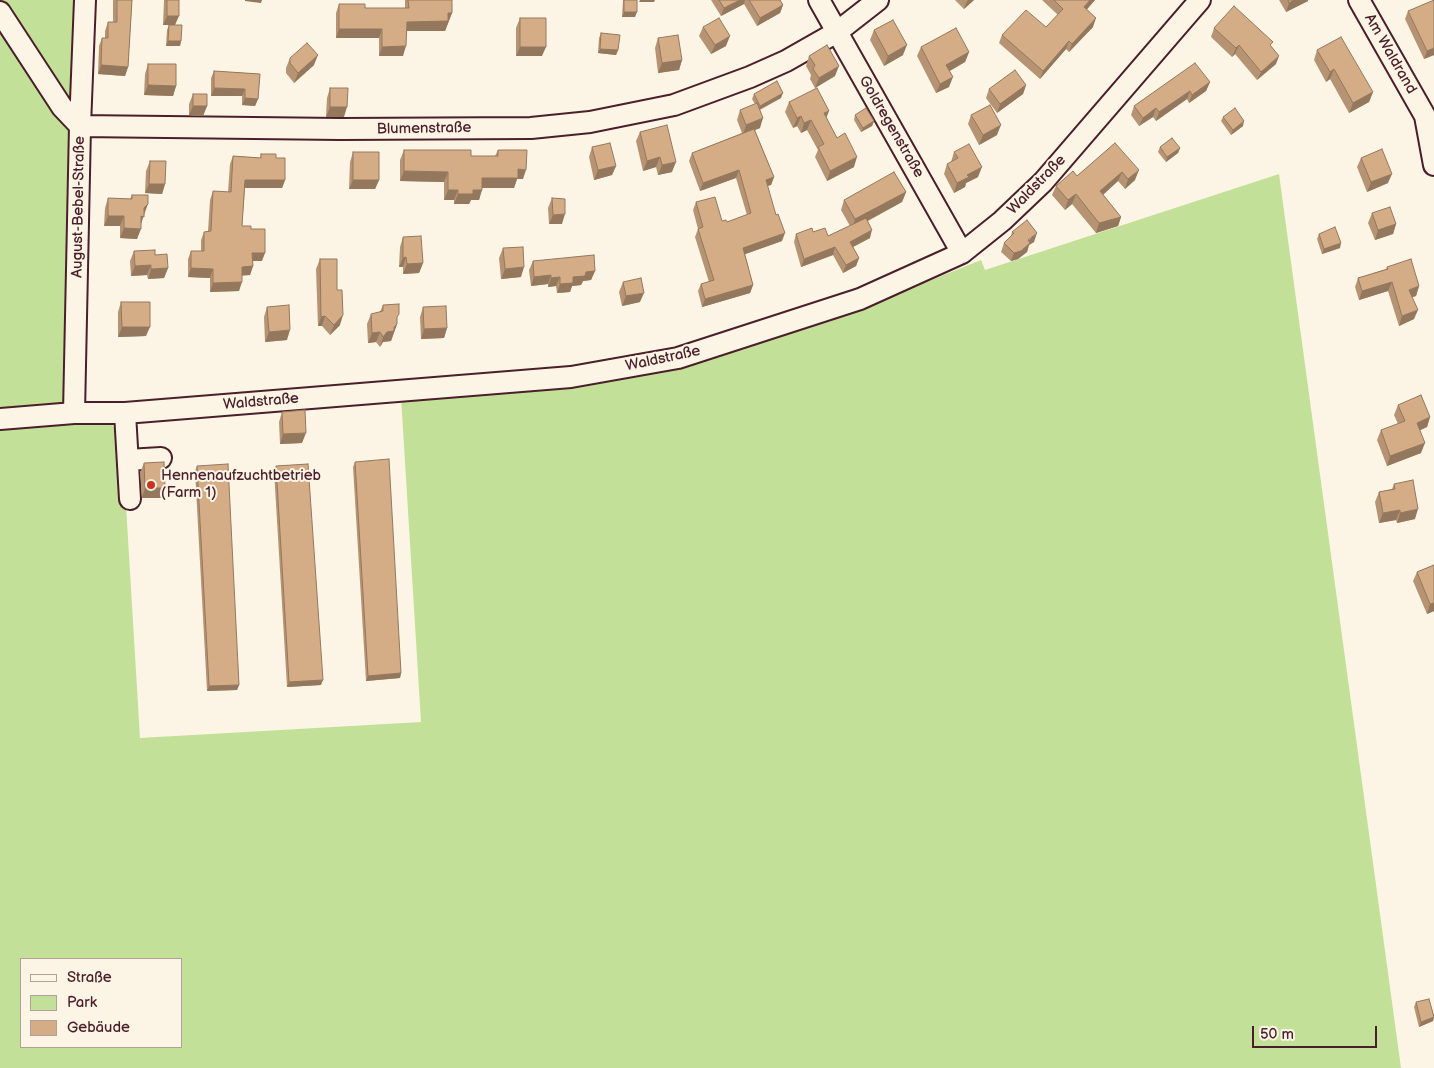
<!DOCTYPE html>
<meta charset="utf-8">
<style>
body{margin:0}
#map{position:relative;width:1434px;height:1068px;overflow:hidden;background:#fcf5e5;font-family:"Balsamiq Sans",sans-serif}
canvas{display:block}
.legend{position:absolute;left:20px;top:958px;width:162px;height:90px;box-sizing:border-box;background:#fcf5e5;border:1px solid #b59f9b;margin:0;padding:6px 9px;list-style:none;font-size:15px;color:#4a1f2b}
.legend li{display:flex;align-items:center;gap:10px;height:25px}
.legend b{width:25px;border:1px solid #b59f9b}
.scale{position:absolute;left:1252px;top:1026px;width:125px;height:22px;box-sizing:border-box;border:2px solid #4a1f2b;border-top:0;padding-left:6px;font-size:15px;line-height:18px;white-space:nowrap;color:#4a1f2b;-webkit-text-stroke:4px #fcf5e5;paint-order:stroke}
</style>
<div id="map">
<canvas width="1434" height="1068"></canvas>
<ul class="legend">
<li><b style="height:6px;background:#fcf5e5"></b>Straße</li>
<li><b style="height:14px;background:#c3e098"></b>Park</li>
<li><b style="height:14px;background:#d4ac86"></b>Gebäude</li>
</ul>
<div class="scale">50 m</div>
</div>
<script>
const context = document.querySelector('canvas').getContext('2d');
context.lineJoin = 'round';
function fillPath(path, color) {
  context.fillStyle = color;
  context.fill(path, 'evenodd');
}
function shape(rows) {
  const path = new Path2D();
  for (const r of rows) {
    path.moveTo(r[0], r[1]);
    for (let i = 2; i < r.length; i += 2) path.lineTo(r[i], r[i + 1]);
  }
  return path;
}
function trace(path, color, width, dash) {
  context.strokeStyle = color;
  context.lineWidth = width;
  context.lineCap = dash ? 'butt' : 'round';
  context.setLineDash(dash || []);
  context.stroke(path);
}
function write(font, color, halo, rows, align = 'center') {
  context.font = font + ' "Balsamiq Sans",sans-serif';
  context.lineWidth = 4;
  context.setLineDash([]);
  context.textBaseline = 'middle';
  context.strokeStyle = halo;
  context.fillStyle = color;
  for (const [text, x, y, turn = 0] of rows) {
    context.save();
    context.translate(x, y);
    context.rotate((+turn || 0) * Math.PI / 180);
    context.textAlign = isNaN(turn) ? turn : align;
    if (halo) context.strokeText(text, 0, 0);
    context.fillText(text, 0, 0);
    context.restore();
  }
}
fillPath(shape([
 [0,0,78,0,70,408,99,406,122,439,140,738,421,722,401,397,679,368,862,308,981,260,985,270,1279,174,1401,1068,0,1068],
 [21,959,181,959,181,1047,21,1047]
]), '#c3e098');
const minor = shape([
 [819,0,962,253],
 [1359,0,1425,116,1434,165],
 [0,12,62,107,80,126,340,129,531,128,590,122,674,105,750,77,786,61,837,32,878,0],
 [74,413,80,126,85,0],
 [125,413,130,499],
 [0,419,74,413,125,413,571,377,678,358,860,299,962,253,1002,221,1043,182,1200,0],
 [128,460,161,458]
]);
trace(minor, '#4a1f2b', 24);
trace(minor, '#fcf5e5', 20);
fillPath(shape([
 [113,0,132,0,128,67,125,76,98,74,99,46,102,38,105,38,105,31,108,22,113,22],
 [164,0,179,0,175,25,163,25],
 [405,0,436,0,452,13,445,31,406,31,403,56,379,56,379,38,336,38,336,13,339,4,365,8,405,8],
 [623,0,637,0,635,17,622,17],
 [711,0,780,0,783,5,780,13,757,26,744,4,721,16],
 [955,0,974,0,964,9],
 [1042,0,1095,0,1087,9,1093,27,1069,52,1066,49,1040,79,999,43,1002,35,1046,27,1058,15],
 [1279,0,1308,0,1308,1,1286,12],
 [1408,11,1434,55,1424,59,1405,19],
 [520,18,542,56,516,56,516,28],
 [169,25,181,41,180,46,166,46,167,30],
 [703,27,726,46,711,54,699,36],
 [1214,28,1272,47,1276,64,1257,80,1235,54,1232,57,1211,37],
 [874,30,903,55,884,66,870,40],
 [601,33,618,50,616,55,598,53,599,38],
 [658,38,682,60,679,70,658,73,655,48],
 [921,47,969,52,965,62,949,71,949,87,936,93,917,56],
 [1317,50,1373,92,1369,102,1349,113,1330,79,1326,82,1314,60],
 [809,56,835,76,815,88,810,79,811,75,806,66],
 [290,58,314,65,294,83,286,73,286,68],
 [148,64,176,86,173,96,144,95,145,74],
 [214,71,260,74,258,99,255,106,242,105,242,96,211,96,211,78],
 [1210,82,1206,91,1189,103,1187,99,1156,121,1153,117,1139,126,1131,115,1134,106],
 [1026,85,1023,94,997,113,986,98,989,89],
 [330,88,344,117,326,117,327,98],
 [193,94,207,106,203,116,189,115,189,104],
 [754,94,781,98,760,110,760,128,755,130,774,177,771,185,767,186,782,241,745,254,753,285,750,293,702,307,698,291,701,284,709,282,695,237,698,229,693,210,696,202,722,221,727,222,747,215,736,178,700,191,689,161,692,153,742,133,737,120,740,110,755,104,752,99],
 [789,102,826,117,837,138,854,167,827,181,815,157,818,150,807,130,801,133,797,126,793,128,785,112],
 [855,115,874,121,872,126,861,132,854,120],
 [971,115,997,135,979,145,968,124],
 [1223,117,1243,126,1231,135,1221,121],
 [640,132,672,172,658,175,656,167,643,171,636,141],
 [1115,143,1135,180,1125,189,1118,181,1103,195,1121,217,1118,226,1096,233,1072,204,1065,210,1052,195,1056,186,1077,176],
 [592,147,616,166,612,175,594,180,589,157],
 [1160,147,1180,148,1178,153,1166,162,1158,152],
 [404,150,471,156,495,156,498,150,523,179,517,179,514,188,482,188,479,200,471,200,469,204,454,204,454,200,444,200,444,182,400,181,400,160],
 [353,152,379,180,375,189,349,189,350,162],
 [954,152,978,177,966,183,965,187,954,193,944,174,947,164,951,162],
 [261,154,276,158,285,180,282,188,245,188,242,226,251,229,262,261,253,261,253,266,250,275,242,275,239,291,210,292,210,278,188,277,188,259,191,251,201,251,201,240,204,232,208,231,210,200,213,191,228,192,230,164,233,156,260,158],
 [1361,158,1388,183,1367,192,1357,167],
 [150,161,165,184,162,194,145,193,146,171],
 [906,192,902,202,868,221,870,238,853,247,859,258,856,266,843,273,833,255,801,267,794,242,796,234,813,232,828,236,850,226,841,210,844,200],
 [132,195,144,214,137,239,120,238,120,226,104,226,105,208,108,198,130,199],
 [552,198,562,224,549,224,548,208],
 [1372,213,1396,224,1393,234,1375,240,1368,223],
 [1012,232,1034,242,1029,245,1027,252,1018,259,1011,261,1001,252,1004,243,1011,236],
 [1319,234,1340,248,1322,254,1317,239],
 [403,237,423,263,419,273,403,274,403,267,399,267,400,247],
 [503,248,521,277,501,279,499,258],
 [134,251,155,255,168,268,164,278,148,279,147,275,131,276,130,261],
 [320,259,337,290,340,325,330,335,322,326,318,326,316,269],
 [533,261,595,271,591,280,583,281,581,285,572,286,570,292,557,293,556,286,548,287,548,284,531,286,529,270],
 [1387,267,1419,286,1416,296,1412,297,1414,319,1399,326,1388,291,1359,300,1355,287,1358,278,1386,269],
 [623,282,640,302,622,306,619,292],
 [121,302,146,336,118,337,118,312],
 [383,305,397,321,397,324,391,341,383,342,380,347,376,342,368,343,367,324,371,314,380,312],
 [267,307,287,340,265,342,264,317],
 [423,307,447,328,444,338,421,339,420,317],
 [1398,405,1430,417,1427,427,1420,430,1421,453,1387,466,1377,440,1381,430,1398,424,1394,415],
 [282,412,302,443,280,444,279,422],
 [355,462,401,673,400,678,366,681,353,467],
 [144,463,162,498,142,498,140,473],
 [197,466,239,685,237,690,207,691,195,471],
 [276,466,321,685,287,687,274,471],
 [1394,484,1415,519,1397,523,1396,520,1379,523,1375,502,1379,492,1392,489],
 [1434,565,1434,611,1427,614,1413,581,1417,572],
 [1416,1002,1434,1015,1433,1021,1419,1027,1414,1007]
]), '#b69473');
fillPath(shape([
 [245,0,262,0,261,3,245,1],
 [640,0,655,0,654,2,639,2],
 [740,0,745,0,744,4,721,16,724,8],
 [968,0,974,0,964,9,967,1],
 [1090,0,1095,0,1082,15,1084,7],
 [1294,0,1308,0,1308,1,1286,12,1289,3],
 [783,5,780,13,757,26,760,18],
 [624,12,637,12,635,17,622,17],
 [448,13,452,13,445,31,403,31,407,22],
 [167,16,179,16,175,25,163,25],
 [1096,18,1093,27,1069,52,1072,44],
 [339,29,382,29,379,38,336,38],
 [730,36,726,46,711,54,715,45],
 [168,41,181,41,180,46,166,46],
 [1069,41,1066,49,1040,79,1043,71],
 [907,45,903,55,884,66,888,56],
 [1239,45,1235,54,1232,57,1236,48],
 [406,46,403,56,379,56,382,47],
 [520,47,546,47,542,56,516,56],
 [1434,48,1434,55,1424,59,1427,51],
 [600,49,618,50,616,55,598,53],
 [969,52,965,62,943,75,946,65],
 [318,55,314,65,294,83,298,73],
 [1279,56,1276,64,1257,80,1261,72],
 [682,60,679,70,658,73,662,63],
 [101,65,128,67,125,76,98,74],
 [839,66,835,76,815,88,819,78],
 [1334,69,1330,79,1326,82,1330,72],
 [953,77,949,87,936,93,940,84],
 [1210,82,1206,91,1189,103,1192,95],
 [148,85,176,86,173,96,144,95],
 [1026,85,1023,94,997,113,1000,104],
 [214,88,245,89,242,96,211,96],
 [1190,91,1187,99,1156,121,1159,112],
 [1373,92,1369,102,1349,113,1353,103],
 [783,93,781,98,758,110,760,106],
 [245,98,258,99,255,106,242,105],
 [193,106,207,106,203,116,189,115],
 [330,107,347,107,344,117,326,117],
 [1156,108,1153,117,1139,126,1143,118],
 [829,111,825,121,824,113],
 [801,116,797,126,793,128,797,118],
 [763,118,760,128,743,135,746,125],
 [811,120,807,130,801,133,804,123],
 [874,121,872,126,861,132,863,128],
 [1244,121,1243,126,1231,135,1233,130],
 [1001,125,997,135,979,145,983,135],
 [1180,148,1178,153,1166,162,1167,157],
 [660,157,656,167,643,171,647,161],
 [857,157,854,167,827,181,830,171],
 [676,162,672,172,658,175,662,165],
 [616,166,612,175,594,180,598,170],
 [982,167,978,177,966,183,965,187,954,193,957,183,967,175],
 [518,169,526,170,523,179,517,179,514,188,479,188,482,178],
 [739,170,736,178,700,191,703,183],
 [1139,170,1135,180,1125,189,1128,179],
 [404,171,448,172,444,182,400,181],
 [1122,172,1118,181,1096,201,1100,191],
 [1392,174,1388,183,1367,192,1371,182],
 [774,177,771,185,763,187,766,180],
 [245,180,285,180,282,188,242,188],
 [353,180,379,180,375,189,349,189],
 [149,184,165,184,162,194,145,193],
 [448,190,458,190,454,200,444,200],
 [473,190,482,190,479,200,471,200,469,204,454,204,458,194],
 [906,192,902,202,852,229,855,219],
 [1076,194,1072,204,1065,210,1068,200],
 [148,204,140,226,138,226,144,208],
 [565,214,562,224,549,224,553,215],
 [108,216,124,216,120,226,104,226],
 [1121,217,1118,226,1096,233,1099,223],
 [1396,224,1393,234,1375,240,1378,230],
 [124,228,141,229,137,239,120,238],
 [872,230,870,238,847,250,850,242],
 [785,233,782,241,740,256,743,248],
 [1037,233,1034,242,1029,245,1027,252,1018,259,1011,261,1014,253],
 [1341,243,1340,248,1322,254,1324,249],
 [835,247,833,255,801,267,804,259],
 [252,253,265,253,262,261,249,261],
 [406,257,403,267,399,267,403,258],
 [859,258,856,266,843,273,846,265],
 [423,263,419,273,403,274,407,264],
 [151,265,147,275,131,276,135,266],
 [253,266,250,275,239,276,242,267],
 [524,267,521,277,501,279,505,269],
 [168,268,164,278,148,279,151,269],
 [191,268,213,269,210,278,188,277],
 [595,271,591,280,583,281,581,285,572,286,570,292,557,293,560,284,573,277,586,272],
 [551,275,548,284,531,286,534,277],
 [560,277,556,286,548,287,551,278],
 [242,282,239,291,210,292,213,283],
 [1392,282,1388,291,1359,300,1362,291],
 [753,285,750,293,702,307,705,299],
 [1419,286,1416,296,1406,299,1409,290],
 [644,293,640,302,622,306,626,296],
 [1418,310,1414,319,1399,326,1402,316],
 [343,315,340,325,330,335,334,325],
 [325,316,322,326,318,326,321,317],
 [397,324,391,341,383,342,380,347,383,337,387,332,394,327],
 [122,327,150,327,146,336,118,337],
 [447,328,444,338,421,339,424,329],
 [290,330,287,340,265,342,269,332],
 [380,332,376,342,368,343,372,333],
 [1430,417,1427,427,1414,433,1417,423],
 [306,433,302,443,280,444,283,434],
 [1425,443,1421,453,1387,466,1390,456],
 [145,488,165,488,162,498,142,498],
 [1418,509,1415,519,1397,523,1400,513],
 [1400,510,1396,520,1379,523,1383,513],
 [1434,603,1434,611,1427,614,1430,604],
 [401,673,400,678,366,681,368,676],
 [323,680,321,685,287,687,289,682],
 [239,685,237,690,207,691,209,686],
 [1434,1017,1433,1021,1419,1027,1421,1022]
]), '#94785e');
const building = shape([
 [117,0,132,0,128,67,101,65,102,38,108,38,108,22,117,22,117,0],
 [167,0,179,0,179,16,167,16,167,0],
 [408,0,452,0,452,13,448,13,448,21,407,22,406,46,382,47,382,29,339,29,339,4,365,4,365,8,409,8,408,0],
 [624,0,637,0,637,12,624,12,624,0],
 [719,0,740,0,724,8,719,0],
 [749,0,780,0,783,5,760,18,749,0],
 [1054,0,1090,0,1084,7,1096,18,1072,44,1069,41,1043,71,1002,35,1026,10,1046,27,1063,9,1054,0],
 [1288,0,1294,0,1289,3,1288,0],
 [1434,0,1434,48,1427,51,1408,11,1434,0],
 [1234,6,1273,42,1270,45,1279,56,1261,72,1239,45,1236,48,1214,28,1234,6],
 [520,18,546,18,546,47,520,47,520,18],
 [719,18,730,36,715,45,703,27,719,18],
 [893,20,907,45,888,56,874,30,893,20],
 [169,25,182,25,181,41,168,41,169,25],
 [956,28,969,52,946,65,953,77,940,84,921,47,956,28],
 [601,33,620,35,618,50,600,49,601,33],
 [678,35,682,60,662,63,658,38,678,35],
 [1341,37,1373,92,1353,103,1334,69,1330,72,1317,50,1341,37],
 [307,43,318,55,298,73,290,63,290,58,307,43],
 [827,45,839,66,819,78,813,69,815,65,809,56,827,45],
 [1195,63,1210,82,1192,95,1190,91,1159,112,1156,108,1143,118,1134,106,1195,63],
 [148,64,176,64,176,86,148,85,148,64],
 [1015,70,1026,85,1000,104,989,89,1015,70],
 [214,71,260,74,258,99,245,98,245,89,214,88,214,71],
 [777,81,783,93,760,106,754,94,777,81],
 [330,88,348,88,347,107,330,107,330,88],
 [817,88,829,111,824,113,837,138,845,133,857,157,830,171,818,147,824,144,811,120,804,123,801,116,797,118,789,102,817,88],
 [193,94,207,94,207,106,193,106,193,94],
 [757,103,763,118,746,125,740,110,757,103],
 [990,105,1001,125,983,135,971,115,990,105],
 [866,108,874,121,863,128,855,115,866,108],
 [1235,108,1244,121,1233,130,1223,117,1235,108],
 [667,125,676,162,662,165,660,157,647,161,640,132,667,125],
 [754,129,774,177,766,180,776,215,778,214,785,233,743,248,753,285,705,299,701,284,714,280,698,229,703,227,696,202,715,197,722,221,726,220,727,222,751,213,739,170,703,183,692,153,754,129],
 [1172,138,1180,148,1167,157,1160,147,1172,138],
 [610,143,616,166,598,170,592,147,610,143],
 [1115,143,1139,170,1128,179,1122,172,1100,191,1121,217,1099,223,1076,194,1068,200,1056,186,1073,171,1077,176,1115,143],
 [969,144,982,167,967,175,969,177,957,183,947,164,958,158,954,152,969,144],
 [1382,149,1392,174,1371,182,1361,158,1382,149],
 [404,150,471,150,471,156,498,156,498,150,527,150,526,170,518,169,518,178,482,178,482,190,473,190,473,194,458,194,458,190,448,190,448,172,404,171,404,150],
 [353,152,379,152,379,180,353,180,353,152],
 [261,154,276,154,276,158,285,158,285,180,245,180,242,226,251,226,251,229,265,229,265,253,252,253,253,266,242,267,242,282,213,283,213,269,191,268,191,251,204,251,204,232,211,231,213,191,231,192,233,156,261,158,261,154],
 [150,161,166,161,165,184,149,184,150,161],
 [894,172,906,192,855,219,844,200,894,172],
 [132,195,148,195,148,204,144,208,144,217,141,216,141,229,124,228,124,216,108,216,108,198,132,199,132,195],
 [552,198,565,199,565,214,553,215,552,198],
 [1390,207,1396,224,1378,230,1372,213,1390,207],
 [866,218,872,230,850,242,859,258,846,265,835,247,804,259,796,234,812,228,813,232,825,228,828,236,866,218],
 [1027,220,1037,233,1028,240,1030,243,1021,251,1014,253,1004,243,1014,233,1012,232,1027,220],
 [1335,227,1341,243,1324,249,1319,234,1335,227],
 [421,236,423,263,407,264,406,257,403,258,403,237,421,236],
 [523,247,524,267,505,269,503,248,523,247],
 [155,250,155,255,167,254,168,268,151,269,151,265,135,266,134,251,155,250],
 [594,255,595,271,586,272,585,276,573,277,573,283,560,284,560,277,551,278,551,275,534,277,533,261,594,255],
 [320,259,337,259,337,290,342,290,343,315,334,325,325,316,321,317,320,259],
 [1411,259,1419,286,1409,290,1418,310,1402,316,1392,282,1362,291,1358,278,1388,269,1387,267,1411,259],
 [641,278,644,293,626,296,623,282,641,278],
 [121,302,150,302,150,327,122,327,121,302],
 [399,304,399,314,397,317,397,324,394,327,394,331,387,332,383,337,380,332,372,333,371,314,383,311,383,305,399,304],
 [289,305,290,330,269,332,267,307,289,305],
 [446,306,447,328,424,329,423,307,446,306],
 [1421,395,1430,417,1417,423,1425,443,1390,456,1381,430,1405,421,1398,405,1421,395],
 [305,410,306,433,283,434,282,412,305,410],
 [389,459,401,673,368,676,355,462,389,459],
 [164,462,165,488,145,488,144,463,164,462],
 [228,464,239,685,209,686,197,466,228,464],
 [308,464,323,680,289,682,276,466,308,464],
 [1413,480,1418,509,1400,513,1400,510,1383,513,1379,492,1395,489,1394,484,1413,480],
 [1434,565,1434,603,1430,604,1417,572,1434,565],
 [1429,999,1434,1017,1421,1022,1416,1002,1429,999]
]);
fillPath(building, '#d4ac86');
trace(building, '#94785e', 1);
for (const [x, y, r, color] of [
 [151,485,5,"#c8321e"]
]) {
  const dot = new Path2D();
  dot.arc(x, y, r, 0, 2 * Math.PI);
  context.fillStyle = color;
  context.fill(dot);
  trace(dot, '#fcf5e5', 2);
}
write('15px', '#4a1f2b', '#fcf5e5', [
 ["Am Waldrand",1390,54,60],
 ["Goldregenstraße",891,127,60],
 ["Blumenstraße",424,129,-1],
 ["Waldstraße",1037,185,-46],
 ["August-Bebel-Straße",79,207,-89],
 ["Waldstraße",663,359,-12],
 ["Waldstraße",261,402,-5]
]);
write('15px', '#4a1f2b', '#fcf5e5', [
 ["Hennenaufzuchtbetrieb",161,476],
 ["(Farm 1)",161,493]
], 'left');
</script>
